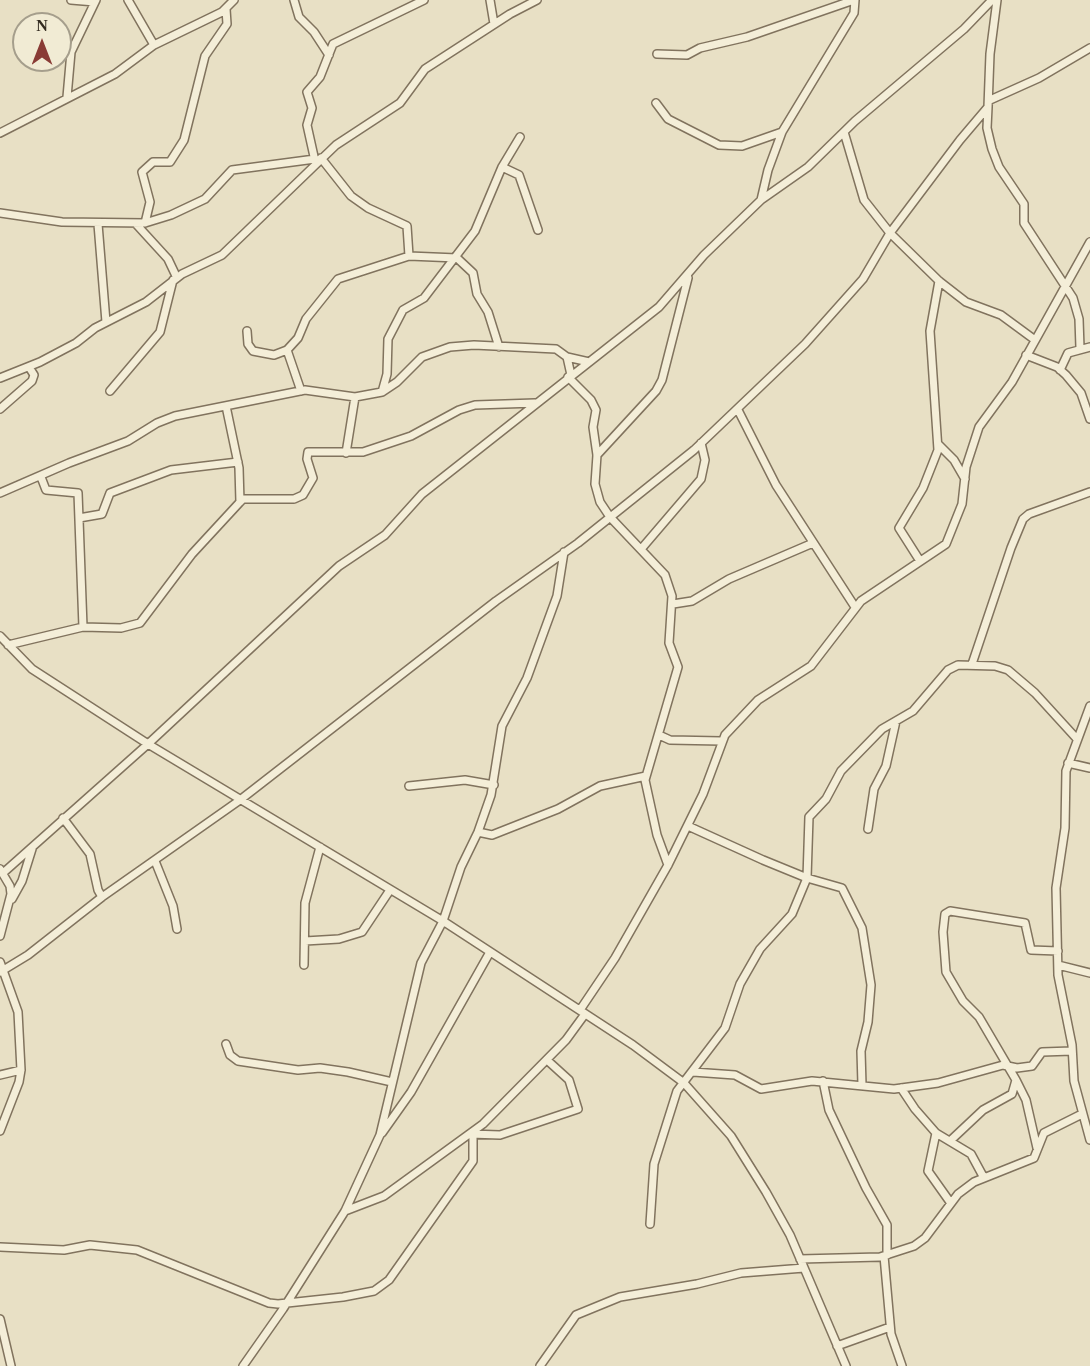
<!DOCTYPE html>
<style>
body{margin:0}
#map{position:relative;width:1090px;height:1366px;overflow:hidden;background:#e8e0c5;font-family:Georgia,serif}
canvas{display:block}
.north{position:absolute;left:12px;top:12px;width:60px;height:60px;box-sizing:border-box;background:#f1ebd4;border:2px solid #a59e8c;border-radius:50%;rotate:0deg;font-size:16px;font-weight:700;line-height:24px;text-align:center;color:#332b20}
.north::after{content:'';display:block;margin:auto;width:21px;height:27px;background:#893b35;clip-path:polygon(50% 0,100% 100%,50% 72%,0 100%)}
</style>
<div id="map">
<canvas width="1090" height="1366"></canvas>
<div class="north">N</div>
</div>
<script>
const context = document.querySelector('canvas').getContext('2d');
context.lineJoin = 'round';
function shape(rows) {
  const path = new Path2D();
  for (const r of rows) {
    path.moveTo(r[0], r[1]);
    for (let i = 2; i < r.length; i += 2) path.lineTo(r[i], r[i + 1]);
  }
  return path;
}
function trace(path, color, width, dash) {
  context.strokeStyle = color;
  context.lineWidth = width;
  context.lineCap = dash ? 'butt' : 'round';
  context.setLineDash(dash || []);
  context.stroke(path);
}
const minor = shape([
 [71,0,95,2],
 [128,0,154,45],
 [294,0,299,17,314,32,329,55],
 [490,0,494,24],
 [855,0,854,13,782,132,768,170,761,200,808,167,855,121,964,29,992,0],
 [657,54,687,55,700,48,747,37,854,0],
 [67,97,71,52,96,0],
 [990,100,1039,78,1090,48],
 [656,103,668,119,719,145,742,146,782,132],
 [988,107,987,128,992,149,999,167,1024,204,1024,223,1073,298,1079,319,1080,348],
 [844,132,864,200,890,233,939,281,966,302,1001,315,1035,340],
 [0,133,115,74,154,45,222,12,234,0],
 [321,158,351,196,368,208,407,226,409,256],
 [315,161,307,125,312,108,307,92,320,77,333,44,424,0],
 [502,167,519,175,538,230],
 [0,213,62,222,145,223,171,215,205,199,232,170,315,159],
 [145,223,150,202,142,172,153,162,170,162,184,140,205,56,227,24,226,9],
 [98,224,106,322],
 [136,224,168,259,177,278],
 [247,331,248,344,253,351,274,355,287,350,298,338,306,319,338,279,409,256,457,258,473,273,477,294,488,312,499,347],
 [287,350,301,391],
 [1026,355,1057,367,1066,375,1081,393,1090,419],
 [567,357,571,375],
 [1060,370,1068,353,1090,347],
 [568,377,591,400,596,410,593,427,597,455,595,484,600,502,610,517,665,575,672,596,669,643,678,667,645,780,657,835,668,865],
 [0,378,40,362,76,343,95,328,146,302,182,274,222,255,336,145,400,103,425,69,510,14,537,0],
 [110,391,160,332,173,280],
 [382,392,387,374,388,339,403,310,424,298,475,231,502,167,520,137],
 [226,406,239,468,240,502],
 [0,409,32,381,34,375,29,367],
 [738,410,776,485,855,607],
 [938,444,954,460,965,479],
 [346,453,355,397],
 [597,455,656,391,662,380,688,278],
 [41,477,46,490,78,493,83,627],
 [0,493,69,463,128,441,157,423,175,416,305,390,355,397,382,392,397,382,422,357,450,347,474,345,556,349,567,357,589,362],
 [79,518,102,514,110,493,171,470,238,462],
 [642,548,701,479,705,460,701,443],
 [920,561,899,528,923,488,938,450,930,331,939,281],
 [673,604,692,601,729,579,813,543],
 [0,636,32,669,148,744,443,921,633,1045,684,1083,731,1136,766,1192,790,1235,846,1366],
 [8,645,83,627,121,628,140,623,192,554,240,502,243,499,294,499,303,495,313,478,307,459,308,452,363,452,411,436,459,410,475,405,535,403],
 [972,664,1011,548,1023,519,1029,514,1090,492],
 [1090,706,1066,771,1065,828,1056,888,1058,975,1072,1045,1074,1081,1090,1140],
 [659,735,670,740,721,741],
 [1068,763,1090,768],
 [409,786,465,780,494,785],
 [63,818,90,854,98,890,102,897],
 [688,826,763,860,807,878,842,888,862,928,871,985,868,1022,861,1051,862,1085],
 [868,829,874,789,886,766,896,721],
 [478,832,492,835,558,809,600,786,646,776],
 [155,861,173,906,177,929],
 [0,869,10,886,11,894,0,936],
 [3,873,148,744,339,566,385,535,422,494,659,307,704,255,761,200],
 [12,899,22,881,32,849],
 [305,941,339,939,362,932,390,890],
 [0,962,18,1012,21,1070,19,1082,0,1131],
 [304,965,305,903,320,847],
 [1058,965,1090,973],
 [0,972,28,955,102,897,240,800,496,601,578,543,694,450,805,344,863,279,890,233,960,140,988,107,990,54,997,0],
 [580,1010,615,958,668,865,703,794,725,735,758,700,811,666,861,601,946,544,962,504,966,467,979,427,1012,382,1090,242],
 [226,1044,230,1055,238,1061,298,1070,320,1068,348,1072,392,1082],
 [693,1072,735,1075,761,1089,812,1081,894,1089,938,1083,1003,1065,1017,1068,1032,1066,1042,1052,1072,1051],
 [0,1075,21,1070],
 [1016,1080,1026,1100,1037,1148],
 [823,1081,829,1110,866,1188,887,1225,887,1255],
 [901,1088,915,1109,936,1133,971,1154,984,1178],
 [382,1133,411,1092,490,952],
 [936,1133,928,1171,950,1202],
 [470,1134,500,1135,578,1109,569,1080,547,1060],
 [950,1141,983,1110,1012,1094,1016,1080,979,1017,963,1001,946,972,943,932,945,914,950,911,1025,923,1031,950,1058,951],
 [345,1211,384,1196,483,1124,566,1040,585,1014],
 [650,1224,654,1164,677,1091,725,1028,740,984,760,949,792,914,807,878,809,817,826,799,841,771,882,729,913,711,948,670,958,665,995,666,1008,670,1035,693,1077,739],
 [0,1247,64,1250,90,1245,137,1250,269,1303,278,1304,343,1297,374,1291,389,1280,473,1161,473,1134],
 [884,1256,891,1334,902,1366],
 [800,1259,880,1257,914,1246,925,1238,958,1194,974,1182,1034,1158,1044,1133,1082,1114],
 [0,1319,11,1366],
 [837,1346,890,1327],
 [243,1366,283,1309,345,1211,380,1135,421,963,443,921,461,867,478,832,491,795,502,726,527,678,557,596,564,552],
 [540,1366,576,1315,620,1297,697,1284,741,1273,804,1268]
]);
trace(minor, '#81735e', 10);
trace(minor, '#f4eed8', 7);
</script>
